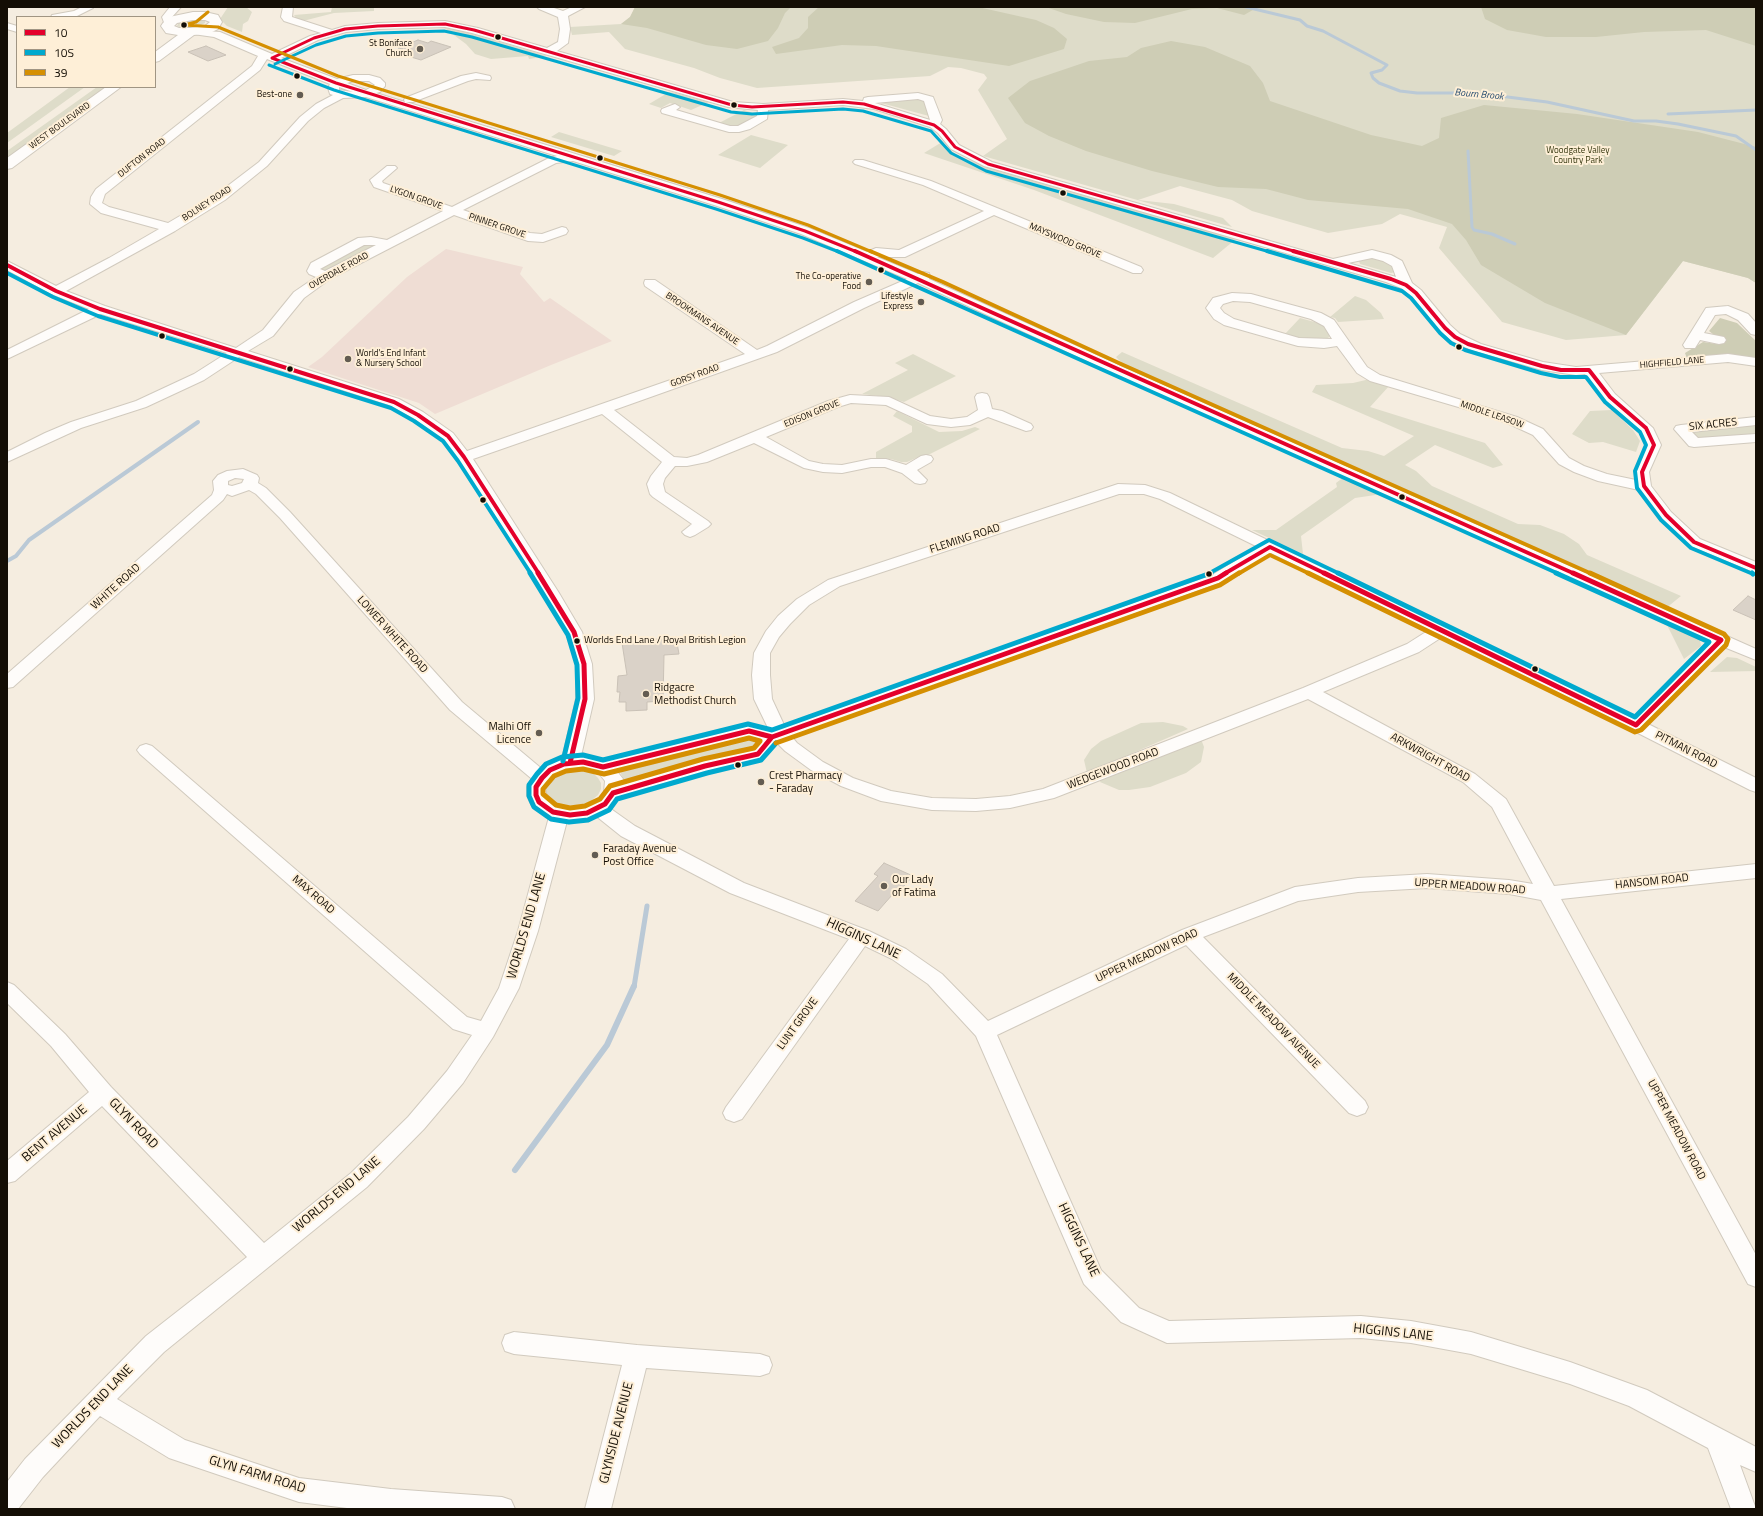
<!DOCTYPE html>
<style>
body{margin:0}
#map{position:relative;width:1763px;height:1516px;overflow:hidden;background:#f5ede0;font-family:"Titillium Web",sans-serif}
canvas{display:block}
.frame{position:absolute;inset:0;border:8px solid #140e05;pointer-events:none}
.legend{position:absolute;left:16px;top:16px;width:140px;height:72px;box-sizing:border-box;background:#feefd7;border:1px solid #a09583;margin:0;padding:5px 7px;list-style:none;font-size:12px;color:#140e05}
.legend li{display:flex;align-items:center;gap:8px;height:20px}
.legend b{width:20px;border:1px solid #a09583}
</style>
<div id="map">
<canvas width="1763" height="1516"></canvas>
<div class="frame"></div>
<ul class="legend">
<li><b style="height:5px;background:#e4002b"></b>10</li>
<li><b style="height:5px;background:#00a9ce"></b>10S</li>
<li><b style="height:5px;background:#d58f01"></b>39</li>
</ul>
</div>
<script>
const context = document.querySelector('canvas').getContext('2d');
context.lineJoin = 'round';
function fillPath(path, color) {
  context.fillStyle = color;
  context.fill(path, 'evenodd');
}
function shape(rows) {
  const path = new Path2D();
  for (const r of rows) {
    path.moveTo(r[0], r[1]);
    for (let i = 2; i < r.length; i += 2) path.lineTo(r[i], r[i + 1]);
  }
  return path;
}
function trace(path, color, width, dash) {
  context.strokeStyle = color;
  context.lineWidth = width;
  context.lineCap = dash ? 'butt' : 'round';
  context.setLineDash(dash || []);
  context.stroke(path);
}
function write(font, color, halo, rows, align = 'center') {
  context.font = font + ' "Titillium Web",sans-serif';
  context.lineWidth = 4;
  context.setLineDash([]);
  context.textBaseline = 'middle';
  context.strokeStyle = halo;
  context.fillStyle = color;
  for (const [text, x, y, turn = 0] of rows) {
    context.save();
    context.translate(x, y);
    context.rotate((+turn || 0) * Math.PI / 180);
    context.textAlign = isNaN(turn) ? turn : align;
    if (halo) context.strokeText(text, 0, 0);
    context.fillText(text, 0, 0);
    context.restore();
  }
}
fillPath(shape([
 [446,249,523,267,520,274,544,302,550,298,612,341,551,365,435,414,419,403,308,367,322,357,407,277]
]), '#efddd4');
fillPath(shape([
 [228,7,246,7,252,12,248,21,243,24,242,32,227,26,220,19],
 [332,7,374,7,374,11,334,13,303,21,297,19,294,15,331,12],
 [635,7,1756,7,1756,283,1748,278,1683,261,1626,335,1566,340,1502,322,1439,248,1447,227,1400,214,1382,224,1328,233,1252,211,1232,200,1180,186,1138,200,1174,204,1223,218,1232,227,983,156,1007,139,978,90,987,78,984,74,961,68,948,67,930,76,757,88,720,78,694,68,625,49,609,32,572,35,570,27,621,24,630,17],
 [184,20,202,20,205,21,205,23,197,27,185,29,177,26,179,22],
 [443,27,459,30,547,56,529,59,528,56,491,59,475,54,466,44],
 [70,87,85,87,7,143,7,133],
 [97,87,106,87,7,159,7,151],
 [669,92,676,93,709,102,691,110,670,103,661,108,649,104],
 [919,99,925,100,929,116,881,103,882,101],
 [744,110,756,114,758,117,741,126,734,127,719,123],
 [559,132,622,151,614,156,551,137],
 [751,135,788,145,760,168,718,155],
 [942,142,955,154,978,164,1236,239,1213,258,1034,190,924,153],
 [585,156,758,209,858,247,855,248,582,157],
 [362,244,370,244,375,246,375,248,326,272,318,270],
 [1370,259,1380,259,1395,267,1395,272,1391,273,1360,264,1359,261],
 [945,287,948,287,1084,348,1080,349],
 [1355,296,1366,300,1381,313,1384,319,1338,322,1335,318,1330,317],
 [1300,318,1318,323,1325,327,1330,336,1325,341,1311,342,1284,335],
 [1122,352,1342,448,1368,451,1384,456,1414,436,1312,392,1316,385,1353,383,1370,379,1390,385,1370,407,1485,443,1503,465,1493,468,1435,445,1405,465,1416,471,1432,486,1518,524,1540,525,1564,534,1579,544,1587,555,1681,596,1665,609,1162,384,1126,367,1116,357],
 [913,354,956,376,904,402,888,397,862,394,908,370,895,363],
 [1612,410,1633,430,1640,441,1636,452,1603,442,1589,443,1572,434,1590,411],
 [897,411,939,432,962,431,975,427,980,429,926,456,923,455,907,462,901,462,891,459,876,458,876,452,912,432,912,426,893,416],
 [1756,425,1756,435,1701,440,1691,434,1693,432],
 [1344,477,1382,494,1355,498,1301,536,1303,554,1252,530,1276,530,1337,487,1336,483],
 [1666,623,1700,640,1701,646,1684,659],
 [1727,657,1737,658,1756,667,1756,671,1710,672],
 [1163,722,1183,726,1188,729,1087,773,1084,760,1091,749,1101,741,1141,723],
 [754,736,763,737,757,748,624,780,617,766],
 [1201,739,1204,747,1201,762,1186,773,1150,787,1129,790,1119,790,1100,782,1102,777],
 [579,769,594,774,598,778,601,783,601,789,598,795,592,800,585,804,567,806,552,802,547,797,545,792,546,786,549,780,561,772]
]), '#dedcc9');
fillPath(shape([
 [635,7,791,7,785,13,778,28,768,41,737,49,706,45,647,28,621,24,630,17],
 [819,7,978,7,1036,20,1054,28,1067,39,1064,49,1009,66,876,46,842,45,776,54,772,47,799,38,808,28,808,17],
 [1046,7,1258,7,1244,15,1217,8,1192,9,1135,23,1104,22,1066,14],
 [1481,7,1756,7,1756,46,1706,30,1644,32,1596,37,1546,37,1507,30,1485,19],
 [1171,41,1205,47,1250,66,1263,83,1270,101,1371,135,1422,146,1439,138,1441,118,1484,105,1577,114,1698,132,1756,147,1756,283,1748,278,1683,261,1626,335,1545,303,1481,265,1466,240,1452,224,1408,209,1308,200,1266,189,1218,187,1152,171,1086,151,1049,136,1025,123,1008,98,1030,81,1089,61,1127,57,1141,48],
 [1720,318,1737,323,1756,341,1756,359,1687,359,1685,353,1703,342,1717,344,1723,342,1709,331]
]), '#cecdb5');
trace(shape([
 [1246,7,1300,20,1307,26,1323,31,1387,65,1382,70,1371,73,1373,78,1379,83,1400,91,1417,93,1476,93,1547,102,1634,121,1656,121,1678,124,1736,136,1756,150],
 [1668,114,1756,110],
 [1468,151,1472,227,1474,230,1492,234,1515,244]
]), '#bac9d6', 3);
trace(shape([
 [7,561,16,556,29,540,198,422]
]), '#bac9d6', 4);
trace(shape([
 [634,987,647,906]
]), '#bac9d6', 5);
trace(shape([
 [515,1170,607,1045,634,986]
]), '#bac9d6', 6);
const building = shape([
 [418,40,428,43,431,41,451,47,421,60,394,52,403,49,398,48,418,40],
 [206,46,226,55,208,61,188,52,206,46],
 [1748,596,1756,600,1756,620,1733,610,1748,596],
 [676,637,679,654,664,655,663,701,647,702,647,710,626,711,626,702,619,702,620,692,617,692,618,676,627,675,622,643,676,637],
 [884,863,913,876,903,887,900,886,878,911,855,901,878,876,874,874,884,863]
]);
fillPath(building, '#dad2c8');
trace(building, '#c9c1b6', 1);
const minor = shape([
 [82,7,93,8,77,16,51,17,52,15,74,11,82,7],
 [170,7,181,7,172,17,174,23,169,26,165,25,162,17,170,7],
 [283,7,293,7,292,17,332,30,345,26,378,23,445,21,478,28,547,48,558,42,560,29,558,17,539,9,537,7,551,7,563,11,572,7,585,7,568,16,570,29,568,43,557,51,733,102,763,104,843,99,863,101,864,98,868,97,918,93,933,97,942,120,940,124,946,129,959,145,992,162,1333,259,1372,250,1391,255,1402,261,1412,283,1421,290,1450,325,1460,334,1481,344,1543,362,1576,367,1728,354,1756,358,1756,366,1728,362,1599,373,1615,394,1653,428,1661,445,1649,472,1651,486,1671,512,1700,539,1756,562,1756,573,1688,545,1661,518,1639,490,1598,481,1574,472,1559,464,1533,435,1507,423,1472,411,1370,381,1357,373,1337,346,1324,348,1298,346,1224,325,1214,319,1206,308,1213,298,1232,293,1251,294,1321,313,1334,320,1367,367,1380,375,1517,417,1543,429,1569,458,1584,466,1607,474,1636,480,1635,472,1647,445,1640,430,1605,400,1585,374,1576,375,1542,370,1471,350,1450,340,1440,331,1411,296,1401,288,1386,282,984,166,951,149,938,133,930,127,874,109,843,105,768,110,767,119,750,129,739,132,729,132,662,113,661,111,662,109,675,104,680,107,676,110,730,126,738,126,757,116,758,110,728,107,472,33,445,27,378,29,346,32,318,40,281,58,337,79,353,75,369,75,380,78,385,83,385,86,380,92,376,93,405,102,404,100,405,98,461,76,476,73,490,76,491,78,490,80,476,79,468,81,413,102,406,102,722,199,809,228,867,252,876,248,899,250,984,211,923,185,855,164,853,162,855,160,863,160,931,181,1141,267,1143,270,1141,273,1133,273,994,215,905,257,877,257,918,274,923,272,929,273,930,276,929,279,1123,367,1756,649,1756,660,1724,647,1648,724,1756,778,1756,792,1750,790,1630,729,1442,637,1419,652,1323,692,1475,774,1506,799,1554,886,1756,864,1756,878,1561,899,1756,1255,1756,1287,1748,1284,1541,900,1509,894,1427,888,1358,892,1298,901,1203,937,1365,1101,1368,1107,1365,1113,1357,1116,1349,1113,1186,945,997,1035,1101,1270,1139,1308,1169,1321,1361,1316,1411,1321,1471,1332,1570,1362,1647,1390,1756,1447,1756,1472,1740,1465,1756,1509,1731,1509,1708,1448,1629,1406,1570,1384,1471,1354,1411,1343,1361,1338,1167,1343,1121,1322,1084,1284,976,1036,928,984,892,959,865,946,742,1119,734,1122,726,1119,723,1113,726,1107,849,939,730,893,621,836,596,816,587,819,567,821,538,931,519,988,493,1037,463,1083,424,1129,367,1187,164,1352,117,1399,185,1440,299,1478,391,1489,502,1497,511,1500,515,1509,355,1509,299,1502,169,1458,100,1416,43,1477,18,1509,7,1509,7,1482,25,1459,146,1336,247,1257,102,1106,15,1181,7,1183,7,1161,89,1092,51,1046,7,1003,7,982,14,985,65,1034,111,1087,264,1243,351,1173,408,1117,447,1071,472,1035,453,1029,140,754,137,750,140,746,146,744,152,746,467,1017,481,1021,499,988,518,931,549,817,532,806,530,802,527,795,527,787,532,779,450,710,280,518,256,494,249,490,232,496,227,494,223,500,13,687,7,688,7,674,212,495,214,490,213,481,218,475,227,471,243,469,257,475,259,478,258,483,266,488,290,512,462,702,542,769,551,763,562,759,576,699,576,664,566,632,543,593,458,459,443,439,413,418,389,405,239,357,204,380,146,407,81,428,7,462,7,452,45,433,71,422,136,401,194,374,227,353,101,314,7,359,7,350,89,309,51,294,7,270,7,261,56,286,109,258,159,229,101,213,90,204,91,197,96,189,252,66,258,56,214,37,193,34,192,32,193,30,220,32,272,54,310,36,321,33,284,21,281,17,283,7],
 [267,59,330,84,328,88,330,94,333,95,316,104,300,117,259,162,217,194,168,223,109,207,102,203,105,194,260,70,267,59],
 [354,81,369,81,375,85,366,90,347,83,354,81],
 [339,87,353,92,339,90,339,87],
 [366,97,557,156,549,158,452,207,383,183,382,181,397,168,395,166,387,166,370,180,374,187,443,211,387,240,371,237,358,238,311,263,307,271,309,274,316,277,294,292,263,330,236,348,105,306,66,291,175,231,225,200,267,166,308,121,324,108,343,98,366,97],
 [918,99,924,101,930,120,875,103,918,99],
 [573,161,714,205,801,234,907,279,854,302,767,346,757,350,655,280,645,280,644,283,645,286,745,354,467,451,453,433,423,412,399,399,248,351,273,336,304,298,330,279,454,215,528,241,543,242,566,234,568,231,566,228,562,227,542,234,530,233,463,210,556,163,573,161],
 [364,245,376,245,325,271,320,269,364,245],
 [1372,258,1383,261,1392,266,1396,277,1348,263,1372,258],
 [918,283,1113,373,1711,641,1634,717,1170,493,1145,485,1118,484,828,580,797,599,778,616,766,631,754,653,752,675,754,699,769,730,749,725,603,761,581,756,594,699,592,664,582,632,559,593,473,459,602,414,662,462,651,476,647,484,650,494,653,497,692,524,682,532,685,535,690,537,695,535,708,527,711,524,708,521,665,492,663,484,665,478,675,466,687,466,707,462,754,443,804,468,823,472,842,473,871,467,885,467,902,473,915,483,920,484,925,483,927,480,917,470,931,462,933,459,931,456,926,455,921,456,906,465,886,459,871,459,842,465,823,464,809,461,766,437,838,407,851,403,886,405,927,424,951,427,970,425,988,417,1026,431,1031,430,1033,427,1031,424,1002,411,992,409,989,397,987,394,982,393,977,394,975,397,978,410,967,417,951,419,930,416,889,397,850,395,828,401,698,455,687,458,674,457,614,410,777,352,864,308,918,283],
 [1233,301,1250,302,1311,319,1324,326,1332,339,1299,338,1234,319,1224,313,1220,308,1223,304,1233,301],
 [235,478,244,479,242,483,232,486,228,485,228,481,235,478],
 [1119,494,1144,494,1160,499,1258,547,1212,575,785,727,772,699,770,675,770,653,779,637,790,624,809,605,840,586,1119,494],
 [1271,553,1429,630,1407,644,1303,688,1043,789,1010,796,976,799,932,798,891,791,853,778,823,762,797,743,792,737,1224,581,1271,553],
 [1308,699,1463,782,1492,807,1533,884,1509,880,1427,874,1358,878,1295,887,1182,930,988,1021,942,974,906,949,869,931,744,883,635,826,611,809,619,797,707,771,764,758,777,743,785,751,811,770,841,786,881,801,932,810,976,811,1010,808,1054,798,1308,699],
 [749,737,760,740,752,749,705,760,624,784,623,779,616,770,749,737],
 [583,768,597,771,605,781,604,792,598,800,583,807,570,809,558,807,547,798,545,787,548,782,563,771,583,768],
 [7,23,17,26,17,32,7,29,7,23],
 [1728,306,1748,314,1756,323,1756,335,1751,334,1738,320,1726,314,1715,315,1704,333,1724,337,1726,340,1724,343,1719,344,1700,340,1695,348,1685,348,1683,345,1706,308,1728,306],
 [1756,417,1756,425,1692,432,1698,438,1756,434,1756,442,1694,447,1689,446,1674,429,1676,426,1681,425,1756,417],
 [514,1332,637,1345,760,1354,769,1357,772,1365,769,1373,760,1376,646,1368,611,1509,585,1509,622,1365,514,1354,505,1351,502,1343,505,1335,514,1332]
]);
const major = shape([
 [193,12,205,12,218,15,222,22,218,29,212,32,194,35,159,61,155,62,155,52,178,35,166,33,161,26,163,23,169,17,193,12],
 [193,20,205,20,210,22,205,26,190,28,179,28,174,26,177,23,193,20],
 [106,87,121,87,12,168,7,169,7,158,106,87]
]);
trace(minor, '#d1cabe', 2);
trace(major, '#d1cabe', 2);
fillPath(minor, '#fefcfa');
fillPath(major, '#fefcfa');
trace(shape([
 [272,58,336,83,718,202,805,231,857,252],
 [272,58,314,38,345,29,378,26,445,24,474,30,732,105,752,107,843,102,864,104,934,125,942,131,955,147,988,164,1297,252]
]), '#e4002b', 3);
trace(shape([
 [855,251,1575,574],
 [1293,251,1391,279,1406,285,1416,293,1445,328,1455,337,1468,344,1542,366,1561,370,1589,370,1610,397,1646,428,1654,445,1642,472,1644,486,1666,515,1694,542,1756,568],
 [7,265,56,291,100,309,394,402,418,415,448,436,464,457,539,574],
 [1224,574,1270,547,1326,574]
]), '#e4002b', 4);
trace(shape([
 [538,573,574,632,584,664,585,699,570,763],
 [1324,573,1636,725,1721,640,1573,573],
 [749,731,772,737,758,754,705,766,613,793,605,804,587,813,570,815,553,812,539,802,536,795,536,787,542,778,550,770,564,764,583,762,603,767,749,731],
 [772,737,1218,578,1226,573]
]), '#e4002b', 5);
trace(shape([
 [275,64,316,45,346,36,378,33,444,31,472,37,731,112,752,114,843,109,863,111,931,131,951,153,986,171,1270,252],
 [269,65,334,90,716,209,803,238,839,252]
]), '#00a9ce', 3);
trace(shape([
 [837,251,1559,574],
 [1267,251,1402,291,1411,298,1440,333,1451,343,1465,350,1541,373,1560,377,1586,377,1605,402,1640,432,1646,445,1635,471,1637,488,1661,520,1691,548,1753,574],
 [7,273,53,297,98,316,391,408,414,421,443,441,458,461,531,574],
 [1208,574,1269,540,1340,574]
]), '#00a9ce', 4);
trace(shape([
 [530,573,568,635,577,665,578,698,563,761],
 [1338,573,1635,717,1709,642,1556,573],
 [1752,573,1753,574],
 [776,743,761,760,707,773,617,799,609,810,588,820,569,822,551,819,534,807,529,796,529,785,537,774,546,764,562,757,583,755,603,760,748,724,772,730,1211,573]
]), '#00a9ce', 5);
trace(shape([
 [208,12,196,22,184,25,218,27,338,76,720,195,808,225,872,252]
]), '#d58f01', 3);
trace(shape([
 [870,251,943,282,1121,364,1592,574],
 [1238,574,1270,555,1310,574]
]), '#d58f01', 4);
trace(shape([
 [1308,573,1635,732,1641,730,1726,645,1728,639,1724,634,1590,573],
 [749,738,760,741,754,748,703,759,610,786,600,799,585,806,570,808,556,805,543,794,543,789,554,776,566,771,583,769,604,774,749,738],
 [776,743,1220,585,1239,573]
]), '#d58f01', 5);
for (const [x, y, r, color] of [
 [184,25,3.5,"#140e05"],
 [498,37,3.5,"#140e05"],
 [420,49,4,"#635c52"],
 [297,76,3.5,"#140e05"],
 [300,95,4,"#635c52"],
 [734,105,3.5,"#140e05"],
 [600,158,3.5,"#140e05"],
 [1063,193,3.5,"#140e05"],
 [881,270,3.5,"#140e05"],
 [869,282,4,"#635c52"],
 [921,302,4,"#635c52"],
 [162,336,3.5,"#140e05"],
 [1459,347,3.5,"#140e05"],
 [348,359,4,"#635c52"],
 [290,369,3.5,"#140e05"],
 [1402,497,3.5,"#140e05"],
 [483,500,3.5,"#140e05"],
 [1209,574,3.5,"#140e05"],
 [577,641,3.5,"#140e05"],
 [1535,669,3.5,"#140e05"],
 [646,694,4,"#635c52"],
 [539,733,4,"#635c52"],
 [738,765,3.5,"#140e05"],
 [761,782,4,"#635c52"],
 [595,855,4,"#635c52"],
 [884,886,4,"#635c52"]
]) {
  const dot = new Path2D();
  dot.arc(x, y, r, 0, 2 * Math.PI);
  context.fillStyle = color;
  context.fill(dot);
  trace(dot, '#feefd7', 1.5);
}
write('9px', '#140e05', '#feefd7', [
 ["St Boniface",412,44],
 ["Church",412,54],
 ["Best-one",292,95],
 ["The Co-operative",861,277],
 ["Food",861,287],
 ["Lifestyle",913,297],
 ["Express",913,307],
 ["World's End Infant",356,354,"left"],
 ["& Nursery School",356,364,"left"]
], 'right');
write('9px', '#140e05', '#feefd7', [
 ["WEST BOULEVARD",60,126,-36],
 ["DUFTON ROAD",142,158,-38],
 ["LYGON GROVE",416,198,19],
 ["BOLNEY ROAD",207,204,-33],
 ["PINNER GROVE",497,226,19],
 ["MAYSWOOD GROVE",1065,241,23],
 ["OVERDALE ROAD",339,271,-29],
 ["BROOKMANS AVENUE",702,319,34],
 ["HIGHFIELD LANE",1672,363,-5],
 ["GORSY ROAD",695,376,-20],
 ["EDISON GROVE",812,414,-22],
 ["MIDDLE LEASOW",1492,415,19]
]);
write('9px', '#34350d', '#feefd7', [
 ["Woodgate Valley",1578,151],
 ["Country Park",1578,161]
]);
write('italic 10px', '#284d71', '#feefd7', [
 ["Bourn Brook",1479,95,5]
]);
write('10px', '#140e05', '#feefd7', [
 ["Worlds End Lane / Royal British Legion",584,641]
], 'left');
write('11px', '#140e05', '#feefd7', [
 ["SIX ACRES",1713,425,-6],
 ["FLEMING ROAD",965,539,-18],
 ["WHITE ROAD",116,587,-42],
 ["LOWER WHITE ROAD",392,635,48],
 ["PITMAN ROAD",1686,750,27],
 ["ARKWRIGHT ROAD",1430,758,29],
 ["WEDGEWOOD ROAD",1113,769,-21],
 ["HANSOM ROAD",1652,882,-6],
 ["UPPER MEADOW ROAD",1470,887,4],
 ["MAX ROAD",313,895,41],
 ["UPPER MEADOW ROAD",1147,956,-25],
 ["MIDDLE MEADOW AVENUE",1273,1021,46],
 ["LUNT GROVE",798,1024,-54],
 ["UPPER MEADOW ROAD",1676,1130,62]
]);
write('11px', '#140e05', '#feefd7', [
 ["Ridgacre",654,688],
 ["Methodist Church",654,701],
 ["Malhi Off",531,727,"right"],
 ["Licence",531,740,"right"],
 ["Crest Pharmacy",769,776],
 ["- Faraday",769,789],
 ["Faraday Avenue",603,849],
 ["Post Office",603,862],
 ["Our Lady",892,880],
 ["of Fatima",892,893]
], 'left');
write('13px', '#140e05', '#feefd7', [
 ["WORLDS END LANE",527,926,-74],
 ["HIGGINS LANE",863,939,25],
 ["GLYN ROAD",133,1124,46],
 ["BENT AVENUE",55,1134,-40],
 ["WORLDS END LANE",337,1195,-40],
 ["HIGGINS LANE",1078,1240,65],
 ["HIGGINS LANE",1393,1333,6],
 ["WORLDS END LANE",93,1407,-46],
 ["GLYNSIDE AVENUE",617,1433,-76],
 ["GLYN FARM ROAD",257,1475,17]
]);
</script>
